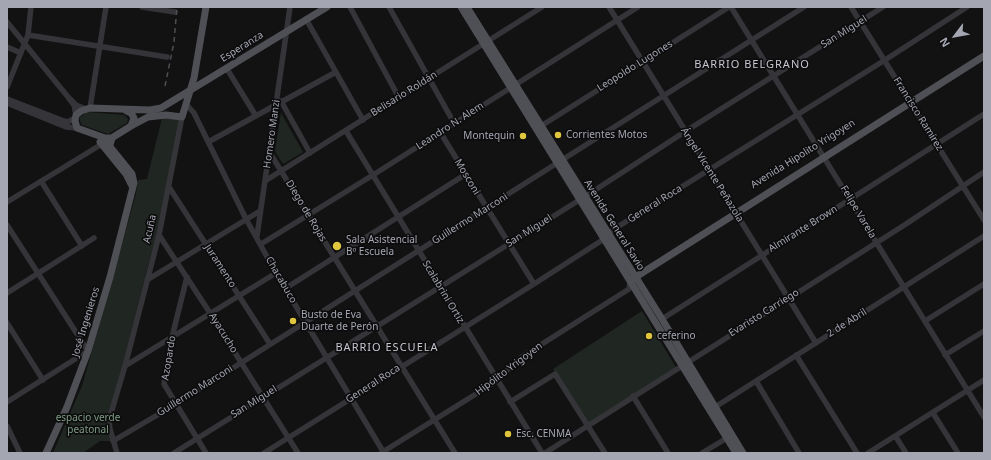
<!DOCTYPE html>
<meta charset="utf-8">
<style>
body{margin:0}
#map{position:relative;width:991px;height:460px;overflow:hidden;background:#121213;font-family:"Noto Sans",sans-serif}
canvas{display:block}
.frame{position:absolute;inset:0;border:8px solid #a4a6b2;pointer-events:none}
.north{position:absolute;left:935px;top:16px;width:40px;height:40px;-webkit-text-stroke:3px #0d0d0e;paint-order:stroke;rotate:238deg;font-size:11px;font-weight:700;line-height:16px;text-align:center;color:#a4a6b2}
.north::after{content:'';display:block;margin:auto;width:14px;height:18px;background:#a4a6b2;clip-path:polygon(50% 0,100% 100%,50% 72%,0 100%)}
</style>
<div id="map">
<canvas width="991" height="460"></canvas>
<div class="frame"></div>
<div class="north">N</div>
</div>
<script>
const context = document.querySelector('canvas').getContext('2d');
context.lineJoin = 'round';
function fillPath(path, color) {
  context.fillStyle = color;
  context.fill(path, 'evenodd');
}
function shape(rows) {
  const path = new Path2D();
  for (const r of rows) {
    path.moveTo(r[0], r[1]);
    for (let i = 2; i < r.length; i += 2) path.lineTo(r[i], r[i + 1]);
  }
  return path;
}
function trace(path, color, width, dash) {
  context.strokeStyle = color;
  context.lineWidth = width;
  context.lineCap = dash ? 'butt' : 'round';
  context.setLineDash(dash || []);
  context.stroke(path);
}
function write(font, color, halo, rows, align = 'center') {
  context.font = font + ' "Noto Sans",sans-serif';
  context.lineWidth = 3.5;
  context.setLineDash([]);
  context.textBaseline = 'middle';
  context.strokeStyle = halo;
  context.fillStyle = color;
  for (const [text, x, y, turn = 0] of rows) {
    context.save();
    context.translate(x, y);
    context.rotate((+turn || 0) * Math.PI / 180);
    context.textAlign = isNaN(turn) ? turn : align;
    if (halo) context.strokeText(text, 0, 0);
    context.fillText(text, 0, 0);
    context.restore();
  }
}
fillPath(shape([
 [87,112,124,115,128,119,127,123,108,134,82,125,80,121,80,117],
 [281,113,303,152,283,164,275,151],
 [162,118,180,119,155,242,149,261,109,420,113,441,100,441,83,453,53,453,82,386,136,194,138,180,147,179],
 [642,311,677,369,587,425,553,369]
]), '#202722');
trace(shape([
 [142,7,175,12],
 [350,7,399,98],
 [389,7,454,123],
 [609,7,816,343],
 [731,7,984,417],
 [851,7,984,220],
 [306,19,363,120],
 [7,22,68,97],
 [28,35,167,57],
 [7,47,21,53],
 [227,69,256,116],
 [7,87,28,35,31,7],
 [7,99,64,121,68,122,75,118],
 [281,101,310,153],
 [7,103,66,127,77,128],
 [186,104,194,113,246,219,276,273,384,453],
 [90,108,106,7],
 [76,115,74,105,68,97,76,105,86,109],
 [541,126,729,7],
 [346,131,542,453],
 [440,132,534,284],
 [210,141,336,72],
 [270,153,455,453],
 [41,181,82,246],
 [265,181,542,7],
 [169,187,270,344],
 [7,202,102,144],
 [7,225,88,351,7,402],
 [159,235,210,313,298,453],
 [257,236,290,7],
 [261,244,373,175,638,7],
 [187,277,172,337,164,384,206,453],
 [147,280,260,211],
 [286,288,466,174],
 [7,293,94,238],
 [662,319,984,114],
 [925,321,984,284],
 [7,323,43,380],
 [796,355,857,453],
 [945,355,984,331],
 [125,366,276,273],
 [756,381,799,453],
 [633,396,668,453],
 [510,402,555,374,605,453],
 [712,409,984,236],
 [933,413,958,453],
 [7,426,20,453],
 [896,437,906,453],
 [113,441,176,404,804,7],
 [117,453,110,429,109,420,125,366,159,235,182,117],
 [174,453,589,194,686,131,883,7],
 [264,453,534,284,604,239,611,231,885,60,967,7],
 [381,453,492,384,523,356,629,289,630,281],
 [545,453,906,224,984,172],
 [702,453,727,438],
 [868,453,984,380]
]), '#353539', 5.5);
trace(shape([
 [461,7,736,453],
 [467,7,662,319,743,453],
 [125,110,131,113,134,118,131,126],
 [100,142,126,174,132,186],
 [102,144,131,126,148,117,166,115,182,117,194,78,206,7],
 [631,280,984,56],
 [46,453,67,407,88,351,110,277,134,183,132,174,111,148,110,145,112,138,105,138,77,128,75,121,76,115,81,111,90,108,150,110,161,108,327,7]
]), '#4f4f56', 7);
trace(shape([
 [165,86,174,42,177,7]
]), '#4e4e54', 1.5, [5, 4]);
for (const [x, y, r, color] of [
 [558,135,4,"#dfc63e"],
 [523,136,4,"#dfc63e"],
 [337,246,5,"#dfc63e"],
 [293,321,4,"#dfc63e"],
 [649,336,4,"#dfc63e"],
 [508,434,4,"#dfc63e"]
]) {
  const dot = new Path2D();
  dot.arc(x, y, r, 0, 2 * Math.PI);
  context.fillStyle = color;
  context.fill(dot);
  trace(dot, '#0d0d0e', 1.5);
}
write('10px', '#a4a6b2', '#0d0d0e', [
 ["San Miguel",844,32,-32],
 ["Esperanza",242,47,-32],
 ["Leopoldo Lugones",635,66,-32],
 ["Belisario Roldán",404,94,-32],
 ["Francisco Ramírez",918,114,58],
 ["Leandro N. Alem",450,126,-33],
 ["Homero Manzi",272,134,-82],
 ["Avenida Hipolito Yrigoyen",803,154,-32],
 ["Ángel Vicente Peñazola",712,175,58],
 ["Mosconi",467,177,59],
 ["General Roca",655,204,-32],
 ["Diego de Rojas",306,211,59],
 ["Felipe Varela",858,212,59],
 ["Guillermo Marconi",470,219,-32],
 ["Avenida General Savio",614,225,58],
 ["Acuña",150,229,-77],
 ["Almirante Brown",803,229,-32],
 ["San Miguel",529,231,-32],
 ["Juramento",220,266,57],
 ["Chacabuco",281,280,60],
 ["Scalabrini Ortiz",443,292,59],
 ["Evaristo Carriego",764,313,-32],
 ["José Ingenieros",86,322,-73],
 ["2 de Abril",847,323,-32],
 ["Ayacucho",223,333,58],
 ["Azopardo",169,358,-81],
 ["Hipólito Yrigoyen",509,369,-37],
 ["General Roca",373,384,-33],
 ["Guillermo Marconi",195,391,-32],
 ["San Miguel",254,402,-32]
]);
write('10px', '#a4a6b2', '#0d0d0e', [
 ["Corrientes Motos",566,135],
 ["Montequin",515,136,"right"],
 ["Sala Asistencial",346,240],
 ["Bº Escuela",346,252],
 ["Busto de Eva",301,315],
 ["Duarte de Perón",301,327],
 ["ceferino",657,336],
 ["Esc. CENMA",516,434]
], 'left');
write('10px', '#7d9b84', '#0d0d0e', [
 ["espacio verde",88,418],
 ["peatonal",88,430]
]);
context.letterSpacing = '1px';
write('11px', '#c5c6cf', '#0d0d0e', [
 ["BARRIO BELGRANO",752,65],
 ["BARRIO ESCUELA",387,348]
]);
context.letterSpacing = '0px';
</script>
